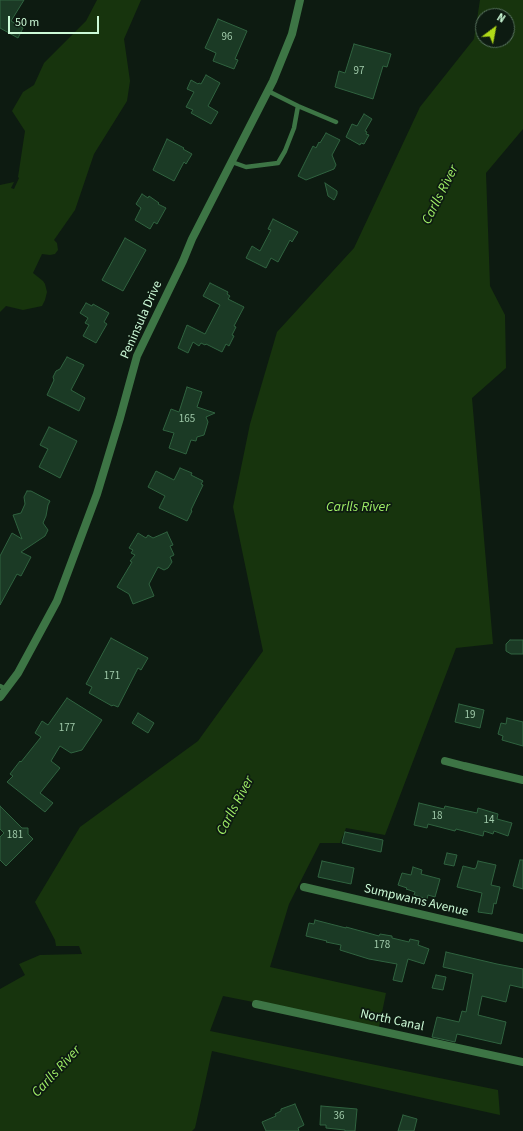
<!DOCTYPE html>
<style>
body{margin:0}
#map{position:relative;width:523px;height:1131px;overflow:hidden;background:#0d1b11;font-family:"Source Sans 3",sans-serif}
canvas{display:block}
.north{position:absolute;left:475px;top:8px;width:40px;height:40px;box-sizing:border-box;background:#0d1b11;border:1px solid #597460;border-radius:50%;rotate:32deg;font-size:11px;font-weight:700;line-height:16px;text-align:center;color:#ccfad7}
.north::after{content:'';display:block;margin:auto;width:14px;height:18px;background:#b0da18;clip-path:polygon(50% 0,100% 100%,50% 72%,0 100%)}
.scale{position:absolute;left:8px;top:16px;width:91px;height:18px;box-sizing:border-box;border:2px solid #ccfad7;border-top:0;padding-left:5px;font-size:12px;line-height:14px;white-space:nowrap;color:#ccfad7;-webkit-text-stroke:3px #0d1b11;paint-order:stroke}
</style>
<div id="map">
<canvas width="523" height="1131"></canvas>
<div class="north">N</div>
<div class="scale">50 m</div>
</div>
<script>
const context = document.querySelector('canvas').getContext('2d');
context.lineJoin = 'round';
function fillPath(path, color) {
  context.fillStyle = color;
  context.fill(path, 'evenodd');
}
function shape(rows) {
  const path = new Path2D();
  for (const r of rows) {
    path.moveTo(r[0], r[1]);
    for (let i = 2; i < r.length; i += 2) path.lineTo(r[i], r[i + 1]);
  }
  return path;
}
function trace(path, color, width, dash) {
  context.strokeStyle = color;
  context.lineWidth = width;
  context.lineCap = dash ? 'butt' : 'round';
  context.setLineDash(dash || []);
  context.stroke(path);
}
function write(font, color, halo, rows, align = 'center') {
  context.font = font + ' "Source Sans 3",sans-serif';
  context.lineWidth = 3.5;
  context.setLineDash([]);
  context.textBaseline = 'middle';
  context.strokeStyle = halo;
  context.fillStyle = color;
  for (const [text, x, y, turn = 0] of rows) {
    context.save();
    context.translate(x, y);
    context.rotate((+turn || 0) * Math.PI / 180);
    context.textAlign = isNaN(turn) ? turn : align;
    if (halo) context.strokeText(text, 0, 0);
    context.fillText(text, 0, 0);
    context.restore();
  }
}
fillPath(shape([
 [97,0,141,0,124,39,130,81,127,101,94,154,75,210,54,240,57,243,58,250,55,254,50,255,42,254,33,273,43,281,45,284,47,292,45,300,42,306,23,310,6,306,0,312,0,185,14,182,11,188,14,189,19,178,18,177,25,131,12,111,23,92,34,85,44,63,86,21],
 [480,0,523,0,523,129,486,173,490,286,505,315,506,368,472,398,493,644,456,648,385,835,346,828,340,843,320,843,289,904,270,967,386,993,379,1027,223,996,210,1031,498,1090,500,1115,212,1051,195,1128,192,1131,0,1131,0,989,25,975,19,964,40,955,82,954,79,946,56,946,55,940,35,902,80,827,198,741,263,651,233,507,250,424,277,332,354,248,420,107,474,39],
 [483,16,507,16,507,40,483,40]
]), '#17340d');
const building = shape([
 [0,0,24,0,11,21,23,28,18,38,0,28,0,0],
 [218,19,247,31,235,59,238,60,234,69,213,61,216,53,205,48,218,19],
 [354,44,391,54,387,67,383,66,373,99,335,87,339,71,345,73,354,44],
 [206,75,220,83,208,106,218,112,211,124,191,113,193,110,186,107,194,92,187,89,191,80,198,84,199,83,201,84,206,75],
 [364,114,372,119,365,131,367,132,366,134,369,135,364,144,361,143,360,145,346,137,352,124,357,126,364,114],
 [326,133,340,140,332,155,336,165,334,169,306,180,298,176,313,146,316,148,319,142,320,143,326,133],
 [167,139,184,148,183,149,192,154,186,164,184,162,174,181,153,170,167,139],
 [325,183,337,191,337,194,334,200,328,196,325,183],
 [142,194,148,198,149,196,159,203,158,204,166,208,157,224,154,222,150,229,135,220,141,208,136,204,142,194],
 [273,219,298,232,292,242,290,240,278,262,271,258,266,268,246,258,252,246,260,251,271,230,268,229,273,219],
 [125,238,146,250,123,291,102,280,125,238],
 [210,283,228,292,227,294,230,296,228,299,244,307,234,326,236,327,232,335,234,336,229,346,226,344,222,352,206,344,205,345,201,343,199,346,193,342,188,353,178,348,187,325,205,334,220,305,203,296,210,283],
 [86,303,92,306,93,304,109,313,104,322,107,324,96,343,83,336,89,325,85,323,88,318,80,313,86,303],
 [67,357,84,365,71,390,85,398,79,411,47,395,54,380,53,377,56,371,60,369,67,357],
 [187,387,202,392,197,407,215,413,206,417,208,422,204,435,197,437,196,441,191,440,186,454,169,448,174,433,163,430,171,409,179,412,187,387],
 [49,427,77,441,60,478,39,467,48,449,40,445,49,427],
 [180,468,192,473,191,475,203,481,201,484,203,485,191,510,192,511,187,521,159,508,165,496,148,487,156,471,174,480,180,468],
 [27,491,31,491,50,501,48,505,46,516,43,523,48,530,45,536,21,552,31,557,21,576,17,574,0,605,0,556,12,533,22,539,13,515,21,513,25,504,24,497,27,491],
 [167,532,173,545,170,546,174,555,170,557,172,562,168,568,164,570,158,567,149,584,154,596,133,604,129,594,117,587,132,562,130,561,135,555,131,553,133,550,129,548,138,533,146,538,148,535,153,538,167,532],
 [111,638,148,658,141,670,138,668,118,707,113,705,112,706,89,693,92,687,86,684,111,638],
 [510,640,523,640,523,654,511,654,506,651,506,644,510,640],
 [67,698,102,720,82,750,71,753,60,746,51,761,60,768,40,793,53,803,45,812,7,782,13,776,10,774,20,761,21,762,41,737,35,733,42,721,48,725,67,698],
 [459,704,484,710,480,728,455,722,459,704],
 [138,713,154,723,148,733,132,723,138,713],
 [507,718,523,722,523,746,502,740,503,736,498,734,501,723,506,724,507,718],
 [419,803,444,809,445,806,477,813,478,808,498,814,497,819,512,823,508,836,494,831,493,834,484,831,483,836,456,829,455,831,428,824,427,828,414,825,419,803],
 [0,806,22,828,28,828,28,834,33,839,6,866,0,860,0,837,4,833,0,829,0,806],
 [345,832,383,840,381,852,342,843,345,832],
 [447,853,457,855,454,866,444,864,447,853],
 [520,860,523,860,523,889,513,886,520,860],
 [322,861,354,868,351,884,318,877,322,861],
 [478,861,496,865,491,885,500,887,496,904,494,903,492,914,478,912,482,893,457,887,463,866,475,869,475,868,476,868,478,861],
 [413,867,422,870,421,874,440,879,435,897,428,895,427,899,414,895,415,892,406,889,407,888,398,885,402,873,411,875,413,867],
 [315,920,346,928,346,927,379,936,380,934,392,936,392,938,409,942,410,939,419,941,418,945,429,949,424,964,408,959,402,982,393,980,397,964,369,959,340,950,341,945,326,942,327,941,306,936,309,923,314,924,315,920],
 [446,952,497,964,523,969,523,988,510,985,506,1002,482,996,478,1015,506,1022,501,1044,457,1034,455,1042,432,1037,437,1017,459,1022,462,1011,466,1012,473,974,443,967,446,952],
 [436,975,446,977,443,990,432,988,436,975],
 [295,1104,304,1125,298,1128,299,1131,266,1131,262,1122,276,1116,275,1114,281,1111,281,1109,295,1104],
 [321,1106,357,1109,355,1131,345,1131,345,1130,326,1128,326,1125,320,1125,321,1106],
 [403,1115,417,1119,414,1131,398,1131,403,1115]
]);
fillPath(building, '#1b3a25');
trace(building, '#306340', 1);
trace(shape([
 [268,91,298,106,336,122],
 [232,162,246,167,278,163,285,151,294,128,298,106],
 [0,686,6,689]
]), '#3d7545', 4.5);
trace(shape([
 [0,697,18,673,57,601,97,494,120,418,137,356,183,261,192,239,273,81,292,34,300,0],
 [445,761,464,766,523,780],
 [304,887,523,938],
 [256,1004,523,1062]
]), '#3d7545', 8);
write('11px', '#a0caaa', null, [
 ["96",227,38],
 ["97",359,72],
 ["165",187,420],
 ["171",112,677],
 ["19",470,716],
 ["177",67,729],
 ["18",437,817],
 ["14",489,821],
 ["181",15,836],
 ["178",382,946],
 ["36",339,1117]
]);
write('13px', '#ccfad7', '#0d1b11', [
 ["Peninsula Drive",142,320,-66],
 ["Sumpwams Avenue",416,901,13],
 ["North Canal",392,1021,12]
]);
write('italic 14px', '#9fee66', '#0d1b11', [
 ["Carlls River",441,195,-63],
 ["Carlls River",358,508],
 ["Carlls River",236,806,-62],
 ["Carlls River",57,1072,-47]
]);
</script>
